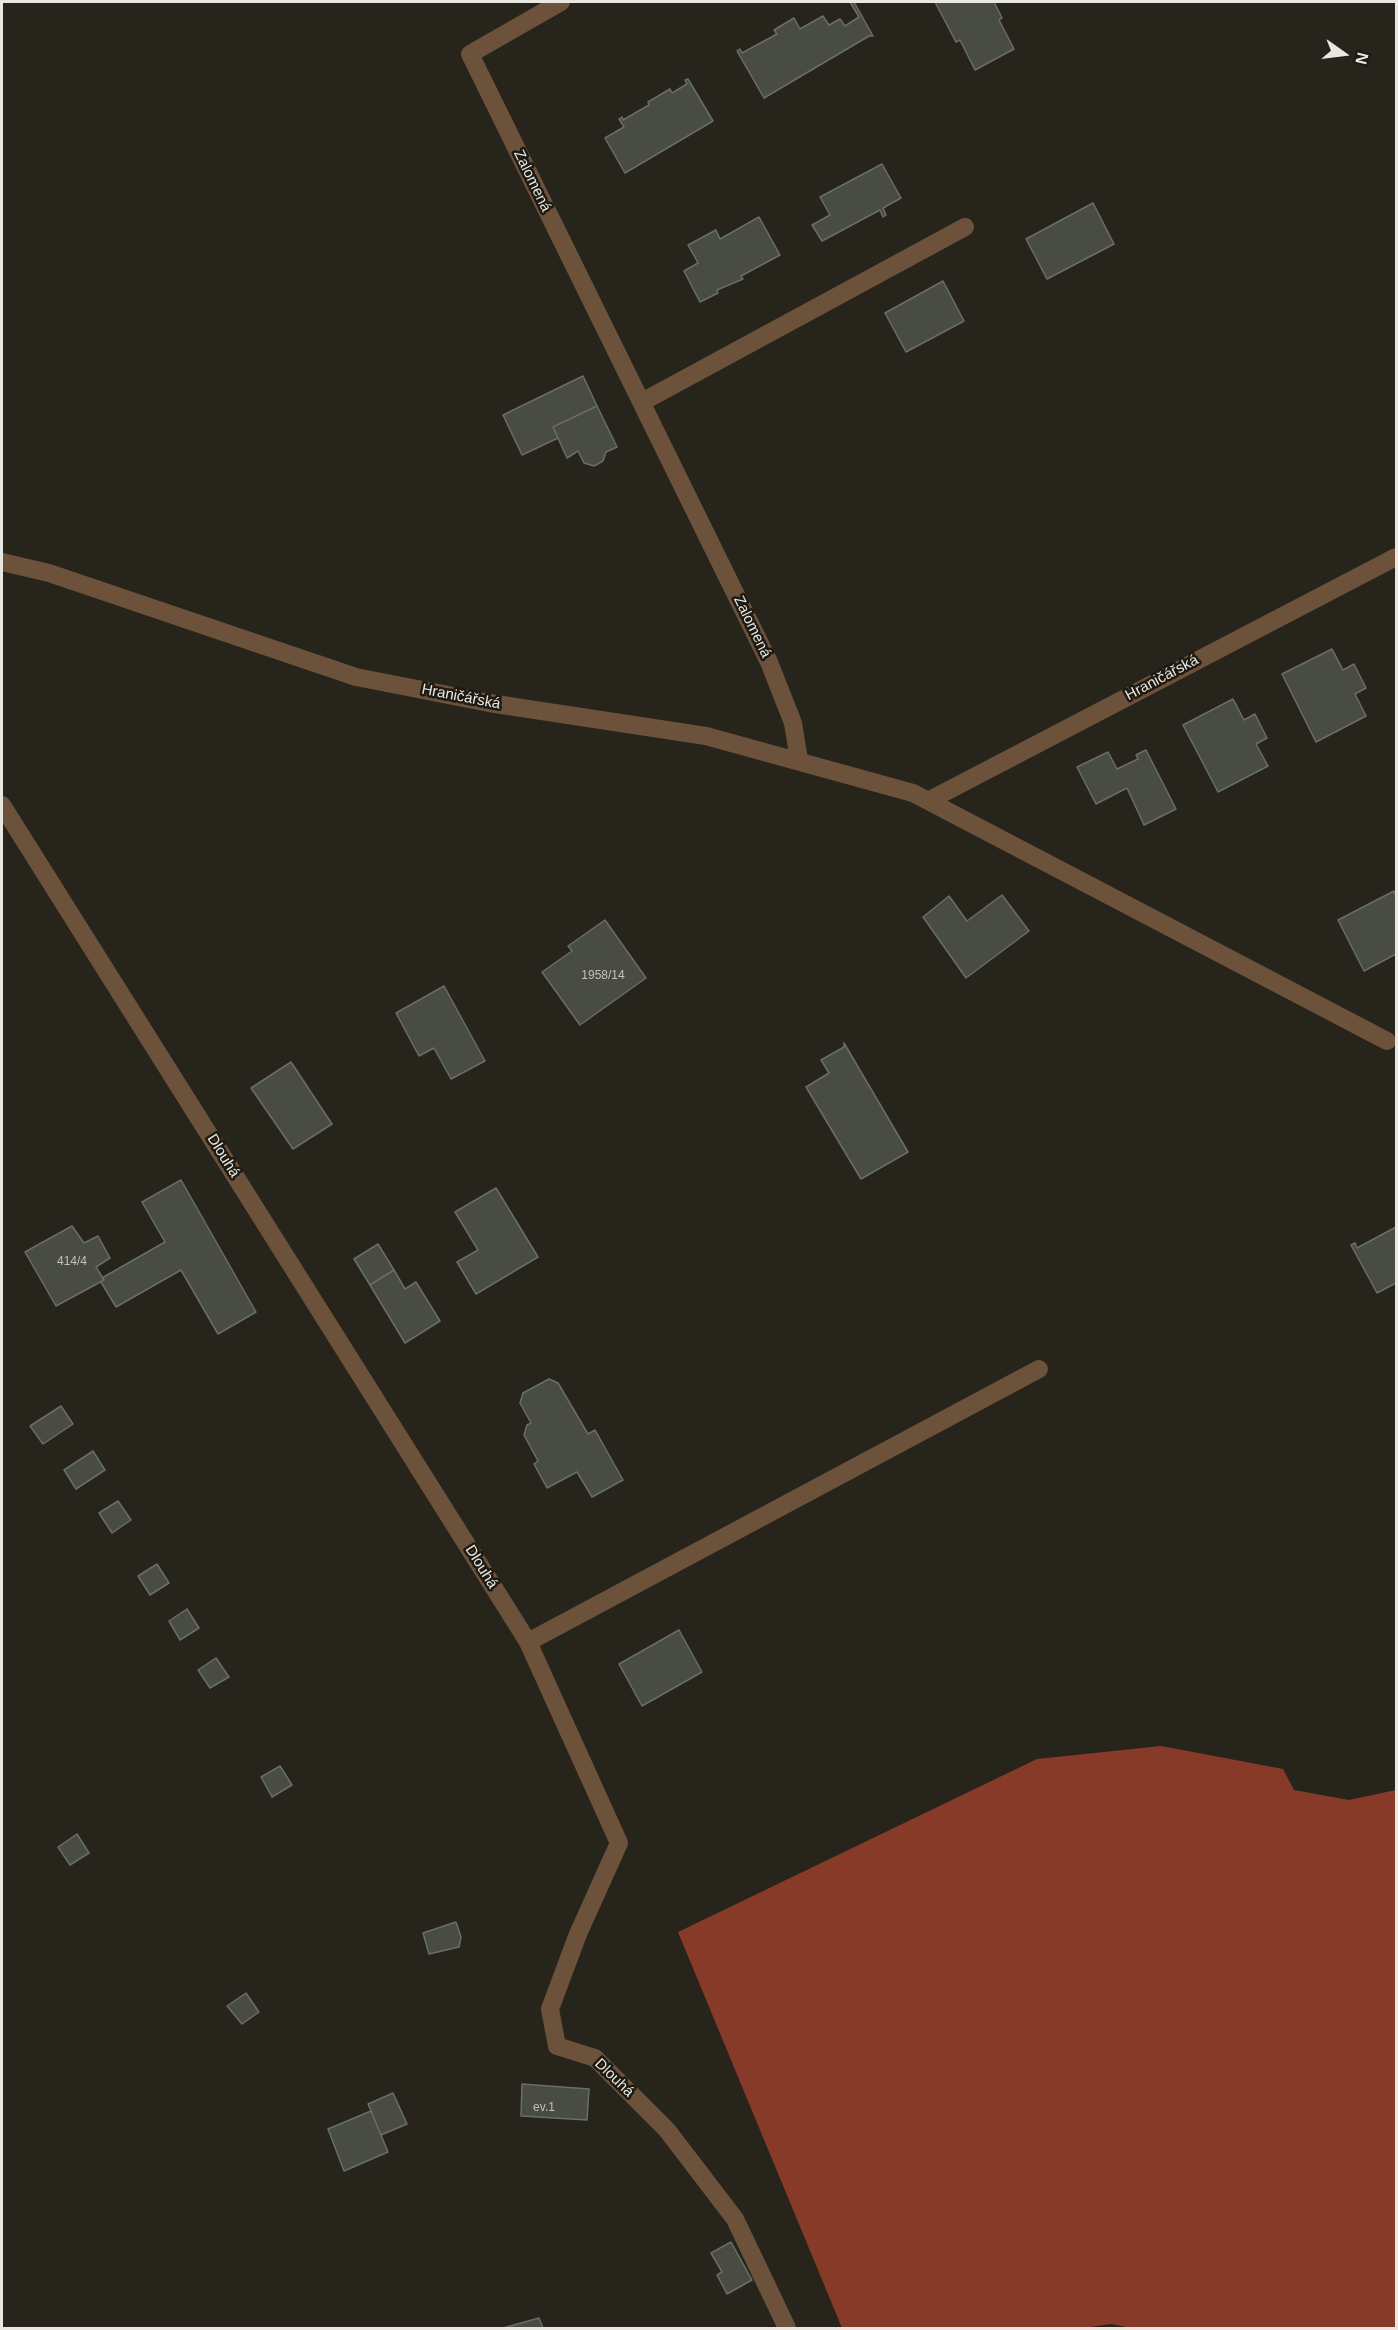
<!DOCTYPE html>
<meta charset="utf-8">
<style>
body{margin:0}
#map{position:relative;width:1398px;height:2330px;overflow:hidden;background:#27241c;font-family:Helvetica,sans-serif}
canvas{display:block}
.frame{position:absolute;inset:0;border:3px solid #e9e7e1;pointer-events:none}
.north{position:absolute;left:1314px;top:24px;width:60px;height:60px;-webkit-text-stroke:4px #1d1a12;paint-order:stroke;rotate:104deg;font-size:16px;font-weight:700;line-height:24px;text-align:center;color:#e9e7e1}
.north::after{content:'';display:block;margin:auto;width:21px;height:27px;background:#e9e7e1;clip-path:polygon(50% 0,100% 100%,50% 72%,0 100%)}
</style>
<div id="map">
<canvas width="1398" height="2330"></canvas>
<div class="frame"></div>
<div class="north">N</div>
</div>
<script>
const context = document.querySelector('canvas').getContext('2d');
context.lineJoin = 'round';
function fillPath(path, color) {
  context.fillStyle = color;
  context.fill(path, 'evenodd');
}
function shape(rows) {
  const path = new Path2D();
  for (const r of rows) {
    path.moveTo(r[0], r[1]);
    for (let i = 2; i < r.length; i += 2) path.lineTo(r[i], r[i + 1]);
  }
  return path;
}
function trace(path, color, width, dash) {
  context.strokeStyle = color;
  context.lineWidth = width;
  context.lineCap = dash ? 'butt' : 'round';
  context.setLineDash(dash || []);
  context.stroke(path);
}
function write(font, color, halo, rows, align = 'center') {
  context.font = font + ' Helvetica,sans-serif';
  context.lineWidth = 5;
  context.setLineDash([]);
  context.textBaseline = 'middle';
  context.strokeStyle = halo;
  context.fillStyle = color;
  for (const [text, x, y, turn = 0] of rows) {
    context.save();
    context.translate(x, y);
    context.rotate((+turn || 0) * Math.PI / 180);
    context.textAlign = isNaN(turn) ? turn : align;
    if (halo) context.strokeText(text, 0, 0);
    context.fillText(text, 0, 0);
    context.restore();
  }
}
fillPath(shape([
 [1161,1746,1283,1769,1294,1790,1349,1800,1396,1790,1396,2328,1132,2328,1111,2324,1083,2328,842,2328,678,1932,1037,1759]
]), '#883a29');
const building = shape([
 [850,2,854,2,873,36,869,36,764,98,737,51,740,49,742,53,777,34,774,30,794,18,800,29,823,16,829,25,840,19,845,26,859,17,850,2],
 [935,2,994,2,1002,18,999,20,1014,49,975,70,960,40,956,42,935,2],
 [688,79,713,121,625,173,605,138,624,127,619,119,622,117,623,120,649,105,648,102,670,89,672,93,687,84,685,80,688,79],
 [882,164,901,198,883,208,886,215,883,217,880,210,822,241,812,225,830,215,820,197,882,164],
 [1093,203,1114,244,1047,279,1026,239,1093,203],
 [759,217,780,255,741,276,743,279,717,290,718,293,700,302,684,271,698,263,688,245,716,230,720,239,759,217],
 [943,281,964,321,906,352,885,313,943,281],
 [583,376,597,406,553,427,558,438,522,455,503,415,583,376],
 [597,406,617,447,606,452,603,461,594,466,584,463,578,451,567,458,553,427,597,406],
 [1332,649,1343,670,1354,664,1366,688,1355,694,1366,716,1316,742,1282,674,1332,649],
 [1233,699,1244,720,1255,714,1267,738,1256,744,1268,766,1218,792,1183,725,1233,699],
 [1146,750,1176,809,1144,825,1127,788,1096,804,1077,767,1108,752,1117,769,1138,759,1136,755,1146,750],
 [1394,891,1396,897,1396,954,1364,971,1338,920,1394,891],
 [1002,895,1029,931,966,978,923,917,949,896,967,921,1002,895],
 [605,920,646,978,580,1025,542,972,572,951,568,946,605,920],
 [444,986,485,1061,451,1079,434,1048,419,1056,396,1013,444,986],
 [844,1043,908,1152,861,1179,806,1087,829,1073,821,1060,844,1047,844,1043],
 [291,1062,332,1124,293,1149,251,1088,291,1062],
 [181,1180,256,1312,218,1334,181,1270,116,1307,101,1282,104,1280,102,1278,165,1242,142,1202,181,1180],
 [496,1188,538,1257,476,1294,457,1262,478,1250,455,1212,496,1188],
 [72,1226,84,1243,98,1236,110,1258,96,1267,104,1280,56,1306,25,1252,72,1226],
 [1396,1227,1396,1283,1377,1293,1351,1245,1355,1243,1357,1248,1396,1227],
 [378,1244,394,1270,370,1285,354,1259,378,1244],
 [394,1270,405,1289,416,1282,440,1321,405,1343,370,1285,394,1270],
 [549,1379,558,1383,588,1434,595,1430,623,1480,592,1497,577,1472,547,1488,534,1464,538,1461,524,1435,527,1425,531,1423,520,1403,523,1393,549,1379],
 [61,1406,73,1424,43,1444,30,1426,61,1406],
 [93,1451,105,1470,76,1489,64,1470,93,1451],
 [118,1501,131,1520,112,1533,99,1513,118,1501],
 [157,1564,169,1583,150,1595,138,1576,157,1564],
 [187,1609,199,1628,180,1640,169,1621,187,1609],
 [679,1630,702,1672,642,1706,619,1664,679,1630],
 [216,1658,229,1677,210,1688,198,1670,216,1658],
 [280,1766,292,1785,272,1797,261,1777,280,1766],
 [77,1834,89,1853,70,1865,58,1847,77,1834],
 [456,1922,461,1937,459,1947,429,1954,423,1933,456,1922],
 [246,1993,259,2012,242,2024,227,2006,246,1993],
 [522,2084,589,2089,587,2120,521,2116,522,2084],
 [393,2093,407,2124,381,2135,368,2104,393,2093],
 [371,2111,388,2152,344,2171,328,2129,371,2111],
 [731,2242,752,2280,727,2294,717,2275,722,2272,711,2253,731,2242],
 [539,2318,543,2328,503,2328,539,2318]
]);
fillPath(building, '#494c42');
trace(building, '#6b6e64', 1.5);
trace(shape([
 [528,1642,1039,1369]
]), '#6d523b', 18);
trace(shape([
 [561,2,470,54,769,662,793,723,799,760],
 [642,402,965,227],
 [2,562,49,573,356,677,489,703,706,736,913,793,1387,1041],
 [928,801,1396,557],
 [2,805,528,1642,619,1843,578,1934,550,2009,557,2046,595,2058,667,2130,735,2219,787,2328]
]), '#6d523b', 18);
write('12px', '#c1c0b9', null, [
 ["1958/14",603,976],
 ["414/4",72,1262],
 ["ev.1",544,2108]
]);
write('15px', '#e9e7e1', '#1d1a12', [
 ["Zalomená",532,181,64],
 ["Zalomená",752,627,64],
 ["Hraničářská",1162,678,-28],
 ["Hraničářská",461,697,11],
 ["Dlouhá",223,1156,58],
 ["Dlouhá",481,1567,58],
 ["Dlouhá",614,2078,44]
]);
</script>
